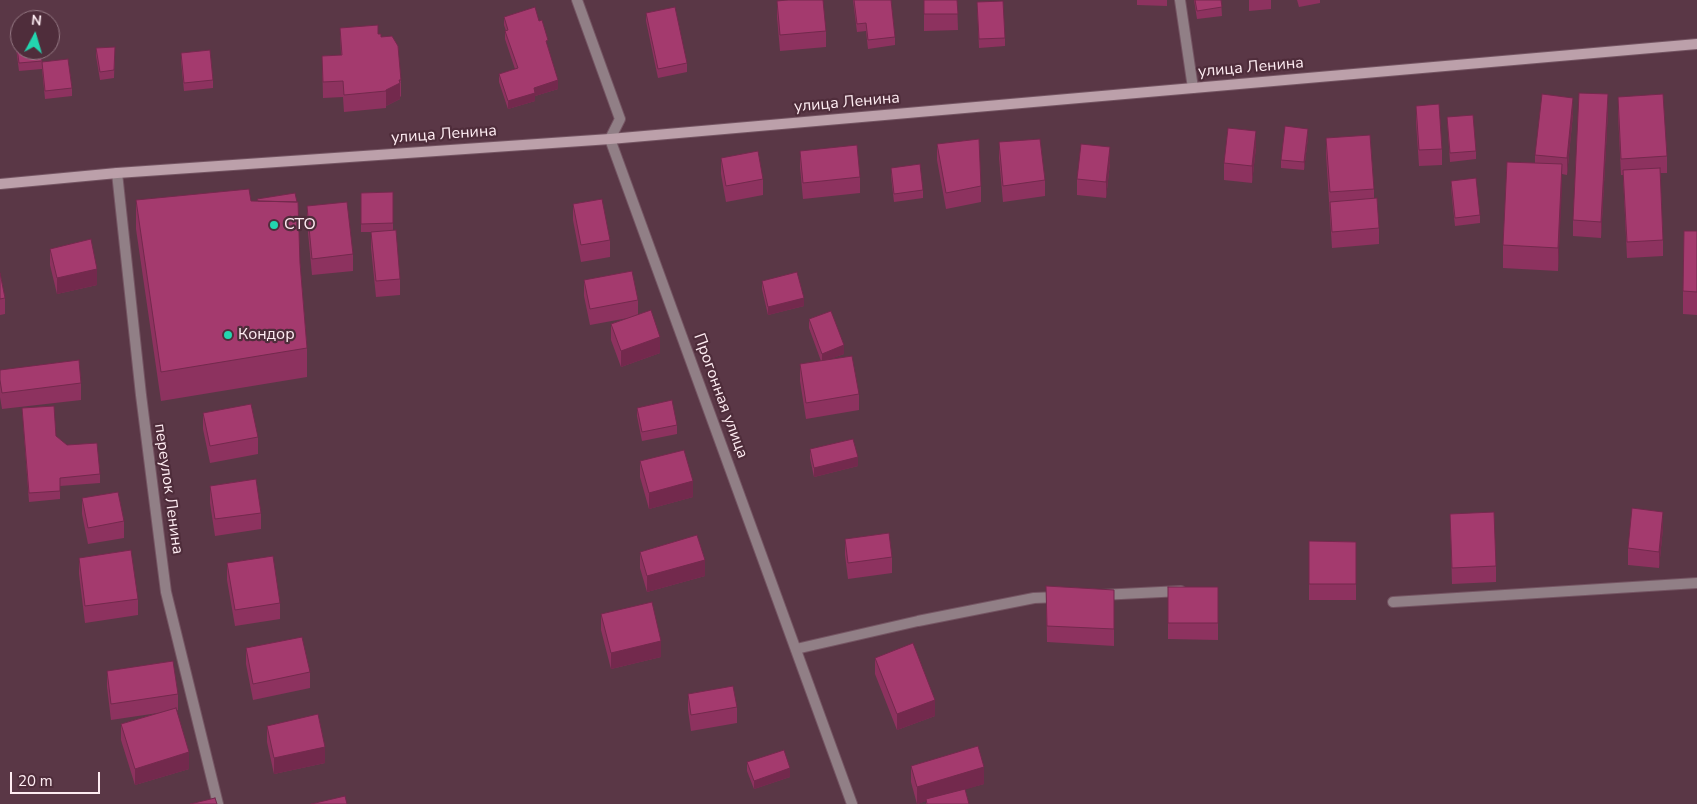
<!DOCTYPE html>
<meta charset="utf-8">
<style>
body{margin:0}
#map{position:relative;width:1697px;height:804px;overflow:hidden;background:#5a3746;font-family:"Nunito Sans",sans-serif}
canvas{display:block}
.north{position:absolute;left:10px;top:10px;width:50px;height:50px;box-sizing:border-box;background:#4f2d3b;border:1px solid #957984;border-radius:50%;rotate:6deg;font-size:14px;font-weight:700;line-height:20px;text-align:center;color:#feecf2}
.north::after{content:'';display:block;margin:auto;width:18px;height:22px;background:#23d5af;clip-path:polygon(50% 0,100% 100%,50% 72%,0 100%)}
.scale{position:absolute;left:10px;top:772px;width:90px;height:22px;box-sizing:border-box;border:2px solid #feecf2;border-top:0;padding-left:6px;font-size:15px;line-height:18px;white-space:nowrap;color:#feecf2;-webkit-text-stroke:4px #4f2d3b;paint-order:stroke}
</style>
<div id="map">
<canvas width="1697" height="804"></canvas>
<div class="north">N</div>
<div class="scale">20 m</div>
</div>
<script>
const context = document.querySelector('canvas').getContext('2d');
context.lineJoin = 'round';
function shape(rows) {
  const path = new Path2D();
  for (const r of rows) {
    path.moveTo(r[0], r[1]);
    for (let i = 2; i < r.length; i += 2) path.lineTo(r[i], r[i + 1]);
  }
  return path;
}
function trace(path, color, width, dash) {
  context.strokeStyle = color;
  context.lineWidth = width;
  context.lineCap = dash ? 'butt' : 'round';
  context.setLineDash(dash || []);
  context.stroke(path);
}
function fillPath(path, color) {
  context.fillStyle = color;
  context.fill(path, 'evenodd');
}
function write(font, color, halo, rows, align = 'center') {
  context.font = font + ' "Nunito Sans",sans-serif';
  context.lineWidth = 4.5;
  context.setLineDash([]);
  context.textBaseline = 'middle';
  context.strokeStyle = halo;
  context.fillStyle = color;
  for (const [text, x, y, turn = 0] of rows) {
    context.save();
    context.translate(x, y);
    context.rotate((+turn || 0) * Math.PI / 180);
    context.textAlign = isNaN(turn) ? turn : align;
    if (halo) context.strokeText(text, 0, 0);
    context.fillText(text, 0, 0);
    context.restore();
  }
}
const lane = shape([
 [1180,0,1193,88],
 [1101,595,1181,591],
 [1393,602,1697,583],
 [796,649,918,621,1034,598,1059,597]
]);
const street = shape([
 [577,0,620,119,610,139,852,804],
 [117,173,141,395,166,592,218,804]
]);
const secondary = shape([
 [0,184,117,173,610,139,1697,44]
]);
trace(lane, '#745462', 12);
trace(street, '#745462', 12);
trace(secondary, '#745462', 12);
trace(lane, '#917f86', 10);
trace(street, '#917f86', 10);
trace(secondary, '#bca0aa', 10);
fillPath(shape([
 [853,0,891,0,895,37,895,45,868,49,866,31,857,32],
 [924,0,957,0,958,30,924,31],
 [1137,0,1167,0,1167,6,1137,5],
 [1194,0,1221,0,1222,16,1197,19],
 [1249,0,1271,0,1271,9,1249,11],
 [1297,0,1320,0,1320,3,1299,7],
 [777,1,826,31,826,47,780,51,777,17],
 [977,2,1005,38,1005,46,979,48],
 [646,13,687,63,687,72,658,78,646,21],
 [504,17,548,47,558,89,535,96,535,101,508,109,499,82,499,74,515,69,505,39,505,31,506,31,504,25],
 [14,24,42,61,42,62,72,88,72,96,45,99,42,69,19,71,14,32],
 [340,28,378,34,381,37,401,80,401,97,400,96,400,99,386,106,386,108,344,112,343,97,323,98,322,56,341,55],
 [115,47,114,78,100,80,96,56,96,48],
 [181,53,213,80,213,88,184,91,181,61],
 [1618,97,1667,156,1667,173,1660,173,1663,240,1663,256,1627,258,1623,175,1621,175,1618,113],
 [1416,106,1442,149,1442,165,1419,166,1416,122],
 [1608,110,1601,238,1573,236,1573,220],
 [1573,114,1567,175,1562,174,1558,271,1503,268,1503,245,1535,163,1535,155],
 [1447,117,1476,151,1476,159,1450,162],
 [1308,137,1304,170,1281,168,1281,160],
 [1326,138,1374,189,1374,199,1379,228,1379,244,1332,248,1326,154],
 [999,142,1045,180,1045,196,1003,202,999,158],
 [937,144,981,186,981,202,946,209,937,160],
 [1256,147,1252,183,1224,180,1224,163],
 [800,151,860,177,860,193,803,199,800,167],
 [721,158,763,179,763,195,726,202,721,174],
 [1110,163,1106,198,1077,195,1077,179],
 [891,168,923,190,923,198,894,202,891,176],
 [1451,181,1480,215,1480,223,1455,226,1451,189],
 [393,192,393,230,400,279,400,295,376,297,371,248,371,232,374,232,361,232,361,193],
 [136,200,251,201,300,263,307,348,307,377,161,401,136,229],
 [573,204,610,240,610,257,581,262,573,220],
 [307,206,353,254,353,271,312,275,307,222],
 [1697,231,1697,315,1683,314,1683,291],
 [50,249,97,285,57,294,50,265],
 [0,273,5,298,5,314,0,315],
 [584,280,638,300,638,315,660,353,621,367,611,340,611,324,628,318,590,325,584,296],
 [762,281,804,306,768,315,762,289],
 [809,319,844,354,826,360,859,394,859,410,806,419,800,381,800,364,821,361,809,328],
 [0,370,81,383,81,400,2,409,0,397],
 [22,408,56,436,100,474,100,483,60,486,60,499,29,502],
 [637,408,677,425,677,434,642,441,637,416],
 [203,413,258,437,258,454,210,463,203,429],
 [810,449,858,466,814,477,810,458],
 [640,461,693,497,649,509,640,477],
 [210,486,261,513,261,529,215,536,210,503],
 [82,498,124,521,124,538,88,544,82,514],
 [1450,514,1496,566,1496,582,1452,584],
 [1663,528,1659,568,1628,565,1628,548],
 [845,539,892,557,892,573,848,579,845,555],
 [1309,541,1356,542,1356,600,1309,600],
 [640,552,705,576,647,592,640,568],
 [79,558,138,599,138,615,85,623,79,574],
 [227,563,280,603,280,619,235,626,227,580],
 [1046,586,1114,590,1114,646,1047,642],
 [1168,587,1218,587,1218,640,1168,639],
 [601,614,661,657,611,669,601,630],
 [246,648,310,672,310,688,253,700,246,664],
 [875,658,935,716,897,730,875,674],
 [107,671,178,694,178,710,176,711,189,769,135,785,121,740,121,724,158,713,111,720,107,687],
 [688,694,737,707,737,723,691,731,688,710],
 [267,726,325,763,274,774,267,742],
 [747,762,790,777,754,789,747,771],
 [911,766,984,784,965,789,969,804,926,804,926,801,917,804,911,782]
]), '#8d325f');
fillPath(shape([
 [558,80,558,89,535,96,535,101,508,109,508,101,534,88],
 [400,83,400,99,386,106,386,90],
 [1608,94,1608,110,1601,238,1601,222],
 [1573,98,1573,114,1567,175,1567,158],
 [1308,129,1308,137,1304,170,1304,162],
 [1256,131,1256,147,1252,183,1252,166],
 [1110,147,1110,163,1106,198,1106,182],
 [1562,164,1562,188,1558,271,1558,248],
 [97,269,97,285,57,294,57,278],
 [804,298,804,306,768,315,768,307],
 [660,337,660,353,621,367,621,351],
 [844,345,844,354,822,362,822,354],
 [858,457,858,466,814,477,814,468],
 [693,481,693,497,649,509,649,493],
 [1663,512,1663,528,1659,568,1659,552],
 [705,560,705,576,647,592,647,576],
 [661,641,661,657,611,669,611,653],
 [935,700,935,716,897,730,897,714],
 [325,747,325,763,274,774,274,758],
 [189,752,189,769,135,785,135,769],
 [984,767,984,784,917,804,917,787],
 [790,768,790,777,754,789,754,781]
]), '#73294d');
const building = shape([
 [787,0,823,0,826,31,780,35,777,1,787,0],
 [854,0,891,0,895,37,868,40,866,23,857,24,854,0],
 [924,0,957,0,958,14,924,14,924,0],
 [1195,0,1221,0,1222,7,1197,11,1195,0],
 [1003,1,1005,38,979,39,977,2,1003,1],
 [535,7,539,21,542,20,548,40,546,41,558,80,534,88,535,93,508,101,499,74,518,68,505,31,508,30,504,17,535,7],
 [675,7,687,63,658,69,646,13,675,7],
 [20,23,20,50,40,50,42,61,19,63,14,24,20,23],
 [378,25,378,34,381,34,381,37,392,36,398,46,401,80,399,80,400,83,386,90,386,91,344,95,343,81,323,82,322,56,342,55,340,28,378,25],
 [115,47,114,70,100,72,96,48,115,47],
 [210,50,213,80,184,83,181,53,210,50],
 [68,59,72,88,45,91,42,62,68,59],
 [1579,93,1608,94,1601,222,1573,220,1579,93],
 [1542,94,1573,98,1567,158,1535,155,1542,94],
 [1663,94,1667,156,1621,159,1618,97,1663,94],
 [1439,104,1442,149,1419,150,1416,106,1439,104],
 [1473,115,1476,151,1450,153,1447,117,1473,115],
 [1285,126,1308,129,1304,162,1281,160,1285,126],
 [1228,128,1256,131,1252,166,1224,163,1228,128],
 [1370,135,1374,189,1330,192,1326,138,1370,135],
 [979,139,981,186,946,193,937,144,979,139],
 [1040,139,1045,180,1003,186,999,142,1040,139],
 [1081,144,1110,147,1106,182,1077,179,1081,144],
 [857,145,860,177,803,183,800,151,857,145],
 [758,151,763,179,726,186,721,158,758,151],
 [1507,162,1562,164,1558,248,1503,245,1507,162],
 [920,164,923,190,894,194,891,168,920,164],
 [1660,168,1663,240,1627,242,1623,170,1660,168],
 [1476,178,1480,215,1455,218,1451,181,1476,178],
 [249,189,251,201,298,202,300,263,307,348,161,372,136,200,249,189],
 [393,192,393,223,361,224,361,193,393,192],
 [295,193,297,202,258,201,257,199,295,193],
 [1377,198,1379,228,1332,232,1330,202,1377,198],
 [602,199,610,240,581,245,573,204,602,199],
 [347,202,353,254,312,259,307,206,347,202],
 [396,230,400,279,376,281,371,232,396,230],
 [1684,231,1697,231,1697,292,1683,291,1684,231],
 [91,239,97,269,57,278,50,249,91,239],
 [632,271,638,300,590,309,584,280,632,271],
 [797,272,804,298,768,307,762,281,797,272],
 [0,273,5,298,0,299,0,273],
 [651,310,660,337,621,351,611,324,651,310],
 [831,311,844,345,822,354,809,319,831,311],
 [852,356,859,394,806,403,800,364,852,356],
 [79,360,81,383,2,393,0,380,0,370,79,360],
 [672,400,677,425,642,432,637,408,672,400],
 [251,404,258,437,210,446,203,413,251,404],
 [54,406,56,436,67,445,97,443,100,474,60,478,60,491,29,493,22,408,54,406],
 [853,439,858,457,814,468,810,449,853,439],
 [684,450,693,481,649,493,640,461,684,450],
 [256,479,261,513,215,519,210,486,256,479],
 [118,492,124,521,88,528,82,498,118,492],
 [1632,508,1663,512,1659,552,1628,548,1632,508],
 [1494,512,1496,566,1452,568,1450,514,1494,512],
 [889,533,892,557,848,563,845,539,889,533],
 [697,535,705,560,647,576,640,552,697,535],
 [1309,541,1356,542,1356,584,1309,584,1309,541],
 [131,550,138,599,85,606,79,558,131,550],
 [273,556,280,603,235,610,227,563,273,556],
 [1046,586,1114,590,1114,629,1047,626,1046,586],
 [1168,587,1218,587,1218,623,1168,623,1168,587],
 [652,602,661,641,611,653,601,614,652,602],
 [302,637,310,672,253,684,246,648,302,637],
 [913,643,935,700,897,714,875,658,913,643],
 [173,661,178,694,111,704,107,671,173,661],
 [733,686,737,707,691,715,688,694,733,686],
 [176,708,189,752,135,769,121,724,176,708],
 [318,714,325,747,274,758,267,726,318,714],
 [978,746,984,767,917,787,911,766,978,746],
 [784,750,790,768,754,781,747,762,784,750],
 [965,789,969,804,927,804,926,799,965,789],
 [345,796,347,804,311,804,345,796],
 [215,798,217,804,190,804,215,798]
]);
fillPath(building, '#a43a6e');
trace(building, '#73294d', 1);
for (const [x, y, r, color] of [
 [274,225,5,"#23d5af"],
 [228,335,5,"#23d5af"]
]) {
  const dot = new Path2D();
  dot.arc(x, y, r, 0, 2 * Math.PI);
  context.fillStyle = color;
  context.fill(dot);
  trace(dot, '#4f2d3b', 2);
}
write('16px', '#feecf2', '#4f2d3b', [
 ["улица Ленина",1251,68,-5],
 ["улица Ленина",847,103,-5],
 ["улица Ленина",444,135,-4],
 ["Прогонная улица",720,396,70],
 ["переулок Ленина",168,489,82]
]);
write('16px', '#feecf2', '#4f2d3b', [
 ["СТО",284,225],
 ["Кондор",238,335]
], 'left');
</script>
